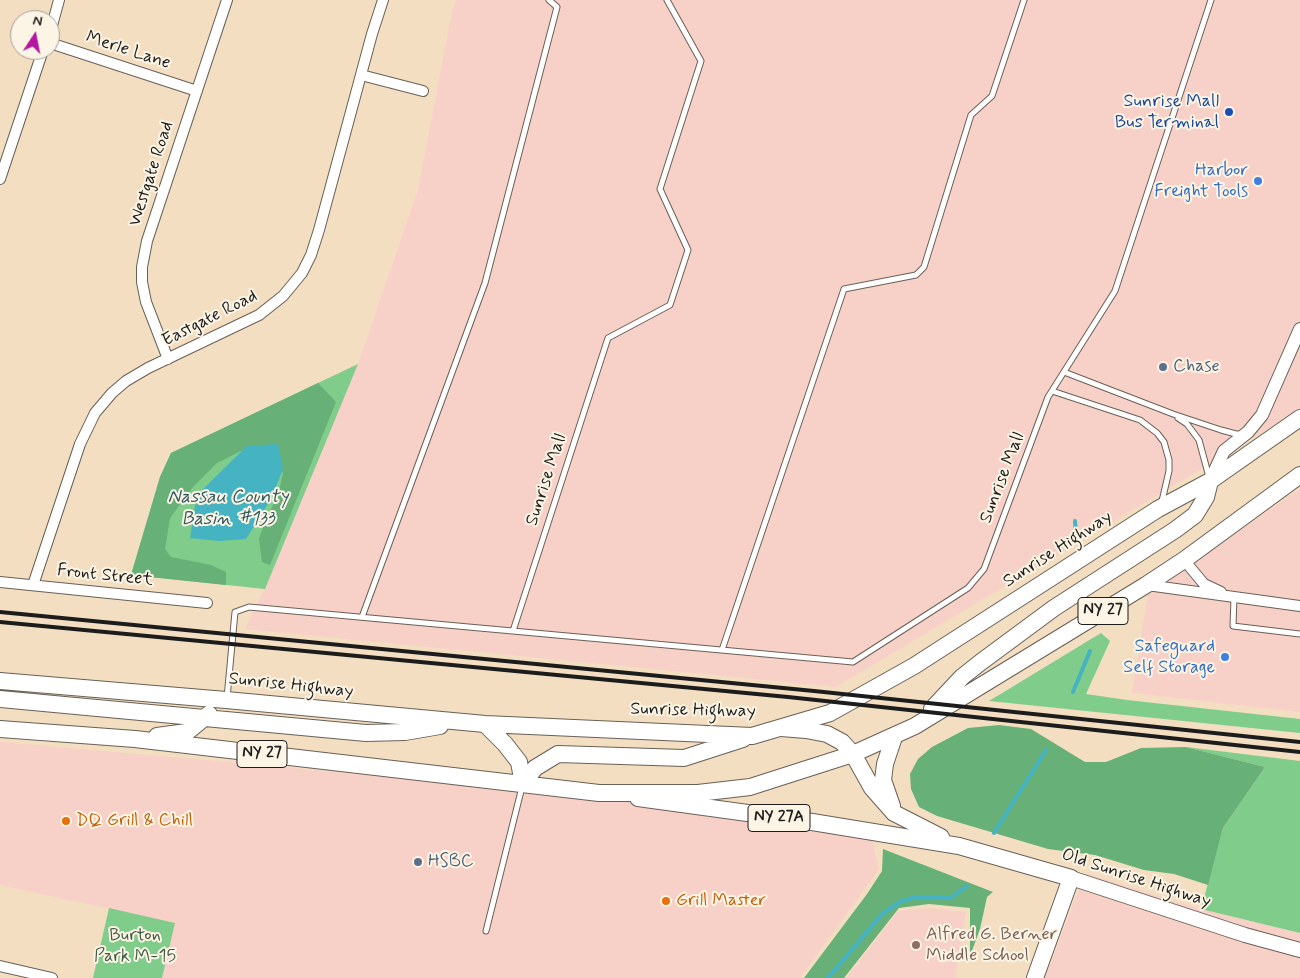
<!DOCTYPE html>
<style>
body{margin:0}
#map{position:relative;width:1300px;height:978px;overflow:hidden;background:#f4dec1;font-family:Mynerve,sans-serif}
canvas{display:block}
.north{position:absolute;left:10px;top:10px;width:50px;height:50px;box-sizing:border-box;background:#fcf5e5;border:1px solid #a29e95;border-radius:50%;rotate:11deg;font-size:14px;font-weight:700;line-height:20px;text-align:center;color:#1c1c1c}
.north::after{content:'';display:block;margin:auto;width:18px;height:22px;background:#b5179e;clip-path:polygon(50% 0,100% 100%,50% 72%,0 100%)}
</style>
<div id="map">
<canvas width="1300" height="978"></canvas>
<div class="north">N</div>
</div>
<script>
const context = document.querySelector('canvas').getContext('2d');
context.lineJoin = 'round';
function fillPath(path, color) {
  context.fillStyle = color;
  context.fill(path, 'evenodd');
}
function shape(rows) {
  const path = new Path2D();
  for (const r of rows) {
    path.moveTo(r[0], r[1]);
    for (let i = 2; i < r.length; i += 2) path.lineTo(r[i], r[i + 1]);
  }
  return path;
}
function trace(path, color, width, dash) {
  context.strokeStyle = color;
  context.lineWidth = width;
  context.lineCap = dash ? 'butt' : 'round';
  context.setLineDash(dash || []);
  context.stroke(path);
}
function write(font, color, halo, rows, align = 'center') {
  context.font = font + ' Mynerve,sans-serif';
  context.lineWidth = 4;
  context.setLineDash([]);
  context.textBaseline = 'middle';
  context.strokeStyle = halo;
  context.fillStyle = color;
  for (const [text, x, y, turn = 0] of rows) {
    context.save();
    context.translate(x, y);
    context.rotate((+turn || 0) * Math.PI / 180);
    context.textAlign = isNaN(turn) ? turn : align;
    if (halo) context.strokeText(text, 0, 0);
    context.fillText(text, 0, 0);
    context.restore();
  }
}
fillPath(shape([
 [456,0,1300,0,1300,410,836,687,245,629,264,589,358,364,418,190,452,11],
 [1300,489,1300,712,1132,693,1148,593],
 [0,742,273,766,868,824,879,869,800,978,162,978,175,923,0,885],
 [1085,873,1201,909,1300,933,1300,978,1045,978],
 [927,908,966,912,955,978,846,978,898,911]
]), '#f7d1c8');
fillPath(shape([
 [358,364,265,589,131,575,160,477,171,453],
 [1101,633,1110,641,1086,694,1127,700,1300,719,1300,733,989,701],
 [1186,747,1300,761,1300,933,1201,909,1223,828,1265,767],
 [109,908,175,923,162,978,93,978]
]), '#7fcc8b');
fillPath(shape([
 [318,383,336,402,270,565,262,562,259,539,266,518,278,496,283,473,270,448,243,450,217,463,193,487,170,518,165,549,171,557,211,565,226,572,226,585,131,575,160,477,171,453],
 [999,725,1031,729,1085,762,1106,762,1141,748,1186,747,1265,767,1223,828,1208,885,1174,874,1144,870,1095,855,1048,849,937,816,919,807,911,789,910,774,918,759,932,747,968,728],
 [883,849,993,892,987,897,980,929,970,956,970,908,929,904,899,908,844,978,804,978,867,894,882,871]
]), '#67b077');
fillPath(shape([
 [278,444,283,469,271,499,246,539,219,541,190,538,197,495,247,446]
]), '#46b3c2');
trace(shape([
 [1075,521,1076,535],
 [1073,692,1090,651],
 [994,833,1046,750],
 [828,978,882,914,900,902,915,897,952,897,967,886]
]), '#46b3c2', 4);
const service = shape([
 [1064,372,1173,414,1221,430,1236,434,1240,434],
 [1052,391,1140,420,1157,433,1164,442,1169,460,1169,471,1162,501],
 [1178,418,1187,424,1199,440,1209,477],
 [1234,597,1233,626,1300,634],
 [362,617,485,283,557,7,549,0],
 [513,631,608,338,670,305,688,250,660,189,701,61,667,0],
 [722,650,844,289,916,275,924,267,971,115,992,96,1024,0],
 [227,698,235,612,249,607,853,662,968,588,984,569,1048,397,1115,291,1211,0],
 [486,931,522,787]
]);
const minor = shape([
 [50,33,59,0],
 [50,43,197,91],
 [361,75,423,91],
 [0,179,43,50],
 [168,359,146,302,142,282,142,267,147,241,227,0],
 [1184,560,1204,584,1221,592],
 [0,582,207,603],
 [33,585,80,444,95,413,112,393,126,381,148,368,259,315,283,296,302,273,311,255,319,230,372,34,383,0],
 [1147,585,1300,606],
 [0,966,52,978]
]);
const tertiary = shape([
 [1210,481,1224,451,1248,432,1262,415,1300,329]
]);
const secondary = shape([
 [1071,878,1245,935,1300,950]
]);
const primary = shape([
 [781,728,806,730,827,734,842,742,853,754,872,788,894,813,941,837],
 [638,798,806,821,959,846,1071,878,1035,978],
 [892,806,883,780,885,764,894,737]
]);
const trunk = shape([
 [0,681,226,700,485,724,752,736,830,713,914,666,1158,509,1210,481,1300,418],
 [0,699,366,733,405,732,440,726],
 [932,709,962,677,981,662,1054,608,1175,530,1195,515,1206,497,1210,481],
 [485,724,505,744,519,762,523,784],
 [0,729,135,739,599,793,698,793,750,787,853,754,915,726,1146,585,1184,560,1300,475],
 [157,736,187,732,209,714],
 [523,784,535,768,558,754,684,758,743,739]
]);
trace(service, '#686056', 7);
trace(minor, '#686056', 12);
trace(tertiary, '#686056', 14);
trace(secondary, '#686056', 16);
trace(primary, '#686056', 18);
trace(trunk, '#686056', 18);
trace(service, '#fff', 5);
trace(minor, '#fff', 10);
trace(tertiary, '#fff', 12);
trace(secondary, '#fff', 14);
trace(primary, '#fff', 16);
trace(trunk, '#fff', 16);
trace(shape([
 [0,612,814,691,1300,742],
 [0,622,788,697,1300,752]
]), '#1c1c1c', 4);
for (const [x, y, r, color] of [
 [1229,112,5,"#1a4fb4"],
 [1258,181,5,"#3f7fe0"],
 [1163,367,5,"#5c6f8a"],
 [1225,657,5,"#3f7fe0"],
 [66,821,5,"#e8710a"],
 [418,862,5,"#5c6f8a"],
 [666,901,5,"#e8710a"],
 [916,945,5,"#8d6e63"]
]) {
  const dot = new Path2D();
  dot.arc(x, y, r, 0, 2 * Math.PI);
  context.fillStyle = color;
  context.fill(dot);
  trace(dot, '#fcf5e5', 2);
}
for (const [x, y, w] of [
 [1103,611,50],
 [262,754,50],
 [779,818,62]
]) {
  const box = new Path2D();
  box.roundRect(x - w / 2, y - 13.5, w, 27, 4);
  context.fillStyle = '#fcf5e5';
  context.fill(box);
  trace(box, '#1c1c1c', 1);
}
write('bold 16px', '#1c1c1c', null, [
 ["NY 27",1103,611],
 ["NY 27",262,754],
 ["NY 27A",779,818]
]);
write('18px', '#1c1c1c', '#fcf5e5', [
 ["Merle Lane",128,51,18],
 ["Westgate Road",152,174,-72],
 ["Eastgate Road",210,319,-27],
 ["Sunrise Mall",1003,478,-69],
 ["Sunrise Mall",547,480,-72],
 ["Sunrise Highway",1058,550,-33],
 ["Front Street",105,576,6],
 ["Sunrise Highway",291,686,6],
 ["Sunrise Highway",693,711,1],
 ["Old Sunrise Highway",1136,879,18]
]);
write('18px', '#164399', '#fcf5e5', [
 ["Sunrise Mall",1219,102],
 ["Bus Terminal",1219,123]
], 'right');
write('18px', '#366cbe', '#fcf5e5', [
 ["Harbor",1248,171],
 ["Freight Tools",1248,192],
 ["Safeguard",1215,647],
 ["Self Storage",1215,668]
], 'right');
write('18px', '#4e5e75', '#fcf5e5', [
 ["Chase",1173,367],
 ["HSBC",428,862]
], 'left');
write('18px', '#c56008', '#fcf5e5', [
 ["DQ Grill & Chill",76,821],
 ["Grill Master",676,901]
], 'left');
write('18px', '#785e54', '#fcf5e5', [
 ["Alfred G. Berner",926,935],
 ["Middle School",926,956]
], 'left');
write('18px', '#3f5a43', '#fcf5e5', [
 ["Burton",135,936],
 ["Park M-15",135,957]
]);
write('italic 19px', '#2d585e', '#fcf5e5', [
 ["Nassau County",228,498],
 ["Basin #133",228,520]
]);
</script>
